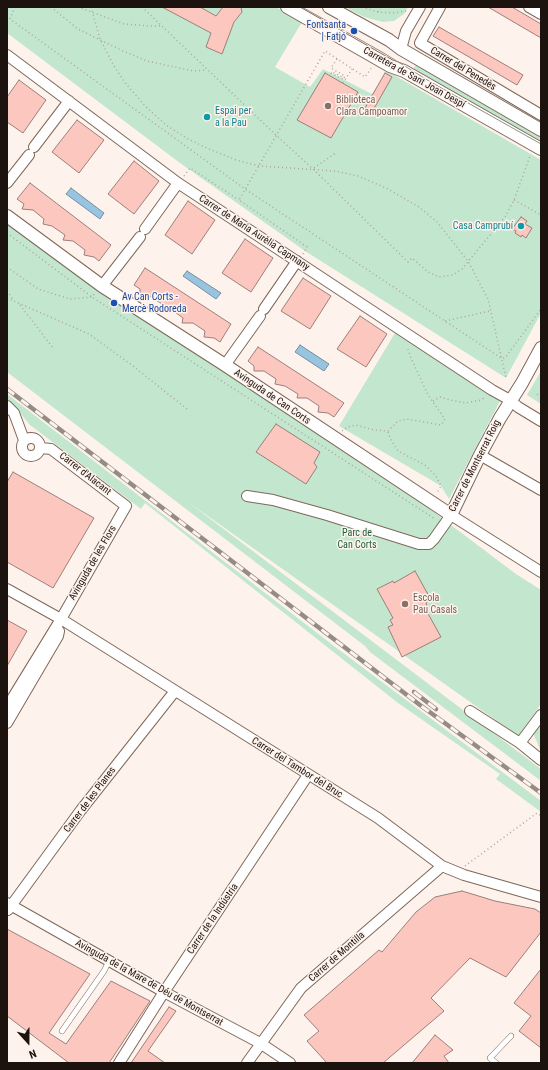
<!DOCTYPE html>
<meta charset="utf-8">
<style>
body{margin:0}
#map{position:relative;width:548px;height:1070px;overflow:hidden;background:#fef3ec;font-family:"Roboto Condensed",sans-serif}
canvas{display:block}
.frame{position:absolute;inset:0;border:8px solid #1c130e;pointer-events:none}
.north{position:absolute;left:8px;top:1022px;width:40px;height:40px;-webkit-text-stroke:3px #fef3ec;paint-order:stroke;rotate:159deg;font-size:11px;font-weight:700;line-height:16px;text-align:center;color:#1c130e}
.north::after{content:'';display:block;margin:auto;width:14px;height:18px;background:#1c130e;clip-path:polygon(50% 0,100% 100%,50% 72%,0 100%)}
</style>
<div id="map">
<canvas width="548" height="1070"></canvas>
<div class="frame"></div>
<div class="north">N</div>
</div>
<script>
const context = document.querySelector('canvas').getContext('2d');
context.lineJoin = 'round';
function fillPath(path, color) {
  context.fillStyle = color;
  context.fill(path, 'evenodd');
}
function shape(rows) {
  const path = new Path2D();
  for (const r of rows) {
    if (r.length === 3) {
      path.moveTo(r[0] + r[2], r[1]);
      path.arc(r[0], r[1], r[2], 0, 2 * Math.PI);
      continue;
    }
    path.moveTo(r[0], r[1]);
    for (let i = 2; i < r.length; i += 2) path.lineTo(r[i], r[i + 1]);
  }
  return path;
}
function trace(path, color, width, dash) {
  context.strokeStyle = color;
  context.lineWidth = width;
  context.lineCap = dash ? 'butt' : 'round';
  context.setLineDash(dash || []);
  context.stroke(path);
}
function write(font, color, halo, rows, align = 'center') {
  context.font = font + ' "Roboto Condensed",sans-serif';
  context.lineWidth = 3;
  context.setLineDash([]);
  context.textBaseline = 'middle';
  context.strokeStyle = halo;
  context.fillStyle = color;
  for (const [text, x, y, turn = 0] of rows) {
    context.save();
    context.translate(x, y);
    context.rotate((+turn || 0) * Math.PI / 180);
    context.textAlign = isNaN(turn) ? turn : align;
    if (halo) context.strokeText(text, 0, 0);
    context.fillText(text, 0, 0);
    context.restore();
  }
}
fillPath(shape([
 [7,7,167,7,172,12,211,33,206,47,221,54,234,22,242,12,241,9,237,7,276,7,302,22,275,67,310,87,323,69,372,94,387,71,541,160,541,313,506,378,305,251,180,163,7,33],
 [200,7,223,7,216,16],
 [345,7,408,7,404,14,394,21,383,22,364,17],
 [417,63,541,134,541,147,411,73],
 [7,213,399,486,516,574,541,590,541,704,518,736,188,502,541,769,541,781,370,652,365,646,7,372],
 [402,331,500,401,449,499,441,486,339,426,395,333],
 [541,371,541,404,527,395],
 [7,394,334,646,541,801,541,812,496,779,500,774,398,703,145,503,141,509,30,425,17,409,7,401],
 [541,719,541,752,532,730]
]), '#c2e7ce');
const water = shape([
 [71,188,104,213,100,219,66,194,71,188],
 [187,271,221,293,216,299,183,276,187,271],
 [300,345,329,364,324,371,295,352,300,345]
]);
fillPath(water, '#99c4e0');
trace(water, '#748fa1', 1);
const building = shape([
 [162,7,200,7,216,16,223,7,241,7,242,12,234,22,222,54,206,47,211,33,162,7],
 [488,7,512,7,541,24,541,38,488,7],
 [439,27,523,75,517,85,433,36,439,27],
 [325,73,358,92,331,138,297,120,325,73],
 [385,73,392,77,372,112,365,108,385,73],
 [19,80,46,100,23,133,7,122,7,97,19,80],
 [77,120,104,140,79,173,52,152,77,120],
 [134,161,159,181,134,214,108,194,134,161],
 [30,183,111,245,99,261,94,257,84,255,85,250,73,241,63,240,65,235,52,226,43,224,44,219,33,210,22,209,24,204,17,199,30,183],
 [188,201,215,220,192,254,165,235,188,201],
 [521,217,527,221,525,224,532,228,526,238,522,235,521,237,515,233,516,231,512,229,521,217],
 [245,239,273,258,251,292,222,273,245,239],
 [145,268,231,324,220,342,214,338,204,337,205,331,193,323,182,323,183,318,171,309,161,308,162,304,150,296,140,295,140,289,134,285,145,268],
 [303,278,331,296,310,329,281,311,303,278],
 [360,316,387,334,366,367,337,349,360,316],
 [258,347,344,403,334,417,328,413,318,412,319,406,307,398,297,398,298,394,285,386,275,384,276,379,264,371,254,371,254,366,248,361,258,347],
 [276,424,320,452,314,463,317,467,306,484,256,452,276,424],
 [13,472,94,518,53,588,7,562,7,482,13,472],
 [415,571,430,598,426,603,428,609,426,610,441,637,402,657,388,627,393,625,390,620,393,618,377,589,393,581,394,583,415,571],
 [7,620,27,631,7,666,7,620],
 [462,891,495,901,535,909,541,913,541,932,506,977,470,958,431,998,444,1011,383,1063,327,1063,307,1041,319,1031,304,1015,379,950,382,952,416,912,435,897,462,891],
 [7,929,90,974,49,1033,66,1044,111,981,150,1001,109,1063,69,1063,7,1016,7,929],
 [541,969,541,1048,519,1031,531,1016,514,1003,541,969],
 [169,1007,176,1011,148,1051,165,1063,131,1063,169,1007],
 [435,1035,453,1050,444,1056,449,1063,412,1063,435,1035]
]);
fillPath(building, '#fbc7be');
trace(building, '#9c7f7a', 1);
const service = shape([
 [62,1031,104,971,109,961],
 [496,1063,490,1058,511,1036]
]);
const minor = shape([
 [440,7,420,43,541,115],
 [529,7,541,14],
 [401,49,406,31,420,7],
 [7,55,178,183,492,390,510,400,518,407,541,421],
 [34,147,69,101],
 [7,183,29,155],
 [145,229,178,183],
 [102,286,140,237],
 [264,309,297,261],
 [225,365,260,316],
 [7,406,14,413,24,440],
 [31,447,9],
 [480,455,541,490],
 [247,496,273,500,327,515,419,544,429,544,434,539,451,515,541,572],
 [7,589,61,619,378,818,442,866,464,875,541,897],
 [7,707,61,619,126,506,51,449,41,448],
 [470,711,520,743,541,760],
 [7,723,58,636,59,631],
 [520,743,541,715],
 [7,903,164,992,260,1043,290,1063],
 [8,910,81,810,175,691],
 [119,1063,164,992,308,775],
 [247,1063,301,988,442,866]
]);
const tertiary = shape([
 [287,7,390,66,404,71,541,149],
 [329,7,389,40,401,49,541,130],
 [7,216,102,286,225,365,451,515,480,455,500,418,522,383,541,348]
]);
trace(service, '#7f685a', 6);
trace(minor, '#7f685a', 12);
trace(tertiary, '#7f685a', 14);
trace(shape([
 [15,7,10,19,245,189,501,358,505,358,541,309],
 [51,7,78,29,123,51,147,61,193,71,207,70],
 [78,7,124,24,150,26,161,26],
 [91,7,100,39,114,66,126,84,146,107,166,125,188,139,209,149,236,160,259,166,335,171,358,176,388,189,419,207,437,222,468,261,488,299,506,378],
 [142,7,277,136,313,169,408,262,412,258,428,272,439,277,453,275,462,269,505,217,514,200,530,156],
 [362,7,378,12,392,13,406,11],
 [378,12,380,7],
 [337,59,331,68,345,76,344,78,332,72,331,73,345,80],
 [343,83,352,69],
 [314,168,337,152],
 [184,176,190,168,239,200],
 [514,200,541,215],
 [7,233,92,297,435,519],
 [303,254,307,247,239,200,325,51,365,77,372,67],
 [7,267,38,289,70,299,92,297,95,293],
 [7,291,13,299],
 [7,298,89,334,133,366,187,409],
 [20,305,53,348],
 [445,321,490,311],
 [537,395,541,392],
 [433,401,440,397,450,400,466,403,481,400,485,397],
 [342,431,348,427,356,425,374,430,388,431,398,421,407,419,441,425,445,419,428,395,411,358,407,346],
 [388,432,391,440,398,451,425,465,436,476,441,486,437,493],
 [465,866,537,813,541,816]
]), '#afa59e', 1.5, [1, 3]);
trace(service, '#fff', 5);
trace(minor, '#fff', 10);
trace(tertiary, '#fff', 12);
trace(shape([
 [302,7,382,52,429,81,541,144]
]), '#968c86', 1);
const rail = shape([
 [7,389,420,705,541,793],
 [414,692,436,709]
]);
trace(rail, '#968c86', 4.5);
trace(rail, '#fef3ec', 3, [9]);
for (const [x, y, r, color] of [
 [354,31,4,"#1a4fb4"],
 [328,106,4,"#8d6e63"],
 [207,117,4,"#0f9aa8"],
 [521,226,4,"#0f9aa8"],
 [114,303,4,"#1a4fb4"],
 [405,604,4,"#8d6e63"]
]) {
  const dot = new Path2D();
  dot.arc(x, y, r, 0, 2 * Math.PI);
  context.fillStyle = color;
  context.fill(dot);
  trace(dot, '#fef3ec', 1.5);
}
write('10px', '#164399', '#fef3ec', [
 ["Fontsanta",346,25],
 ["| Fatjó",346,37],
 ["Av Can Corts -",122,297,"left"],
 ["Mercè Rodoreda",122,309,"left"]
], 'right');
write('10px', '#1c130e', '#fef3ec', [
 ["Carrer del Penedès",463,69,31],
 ["Carretera de Sant Joan Despí",414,78,29],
 ["Carrer de Maria Aurèlia Capmany",254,233,33],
 ["Avinguda de Can Corts",272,397,34],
 ["Carrer de Montserrat Roig",475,466,-63],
 ["Carrer d'Alacant",85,474,38],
 ["Avinguda de les Flors",93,563,-60],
 ["Carrer del Tambor del Bruc",297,768,32],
 ["Carrer de les Planes",90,800,-53],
 ["Carrer de la Indústria",213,919,-56],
 ["Carrer de Montilla",337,957,-41],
 ["Avinguda de la Mare de Déu de Montserrat",149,983,29]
]);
write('10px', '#785e54', '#fef3ec', [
 ["Biblioteca",336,100],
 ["Clara Campoamor",336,112],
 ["Escola",413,598],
 ["Pau Casals",413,610]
], 'left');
write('10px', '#0d838f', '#fef3ec', [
 ["Espai per",215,111],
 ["a la Pau",215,123],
 ["Casa Camprubí",513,226,"right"]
], 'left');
write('10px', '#195d39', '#fef3ec', [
 ["Parc de",357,533],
 ["Can Corts",357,545]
]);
</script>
